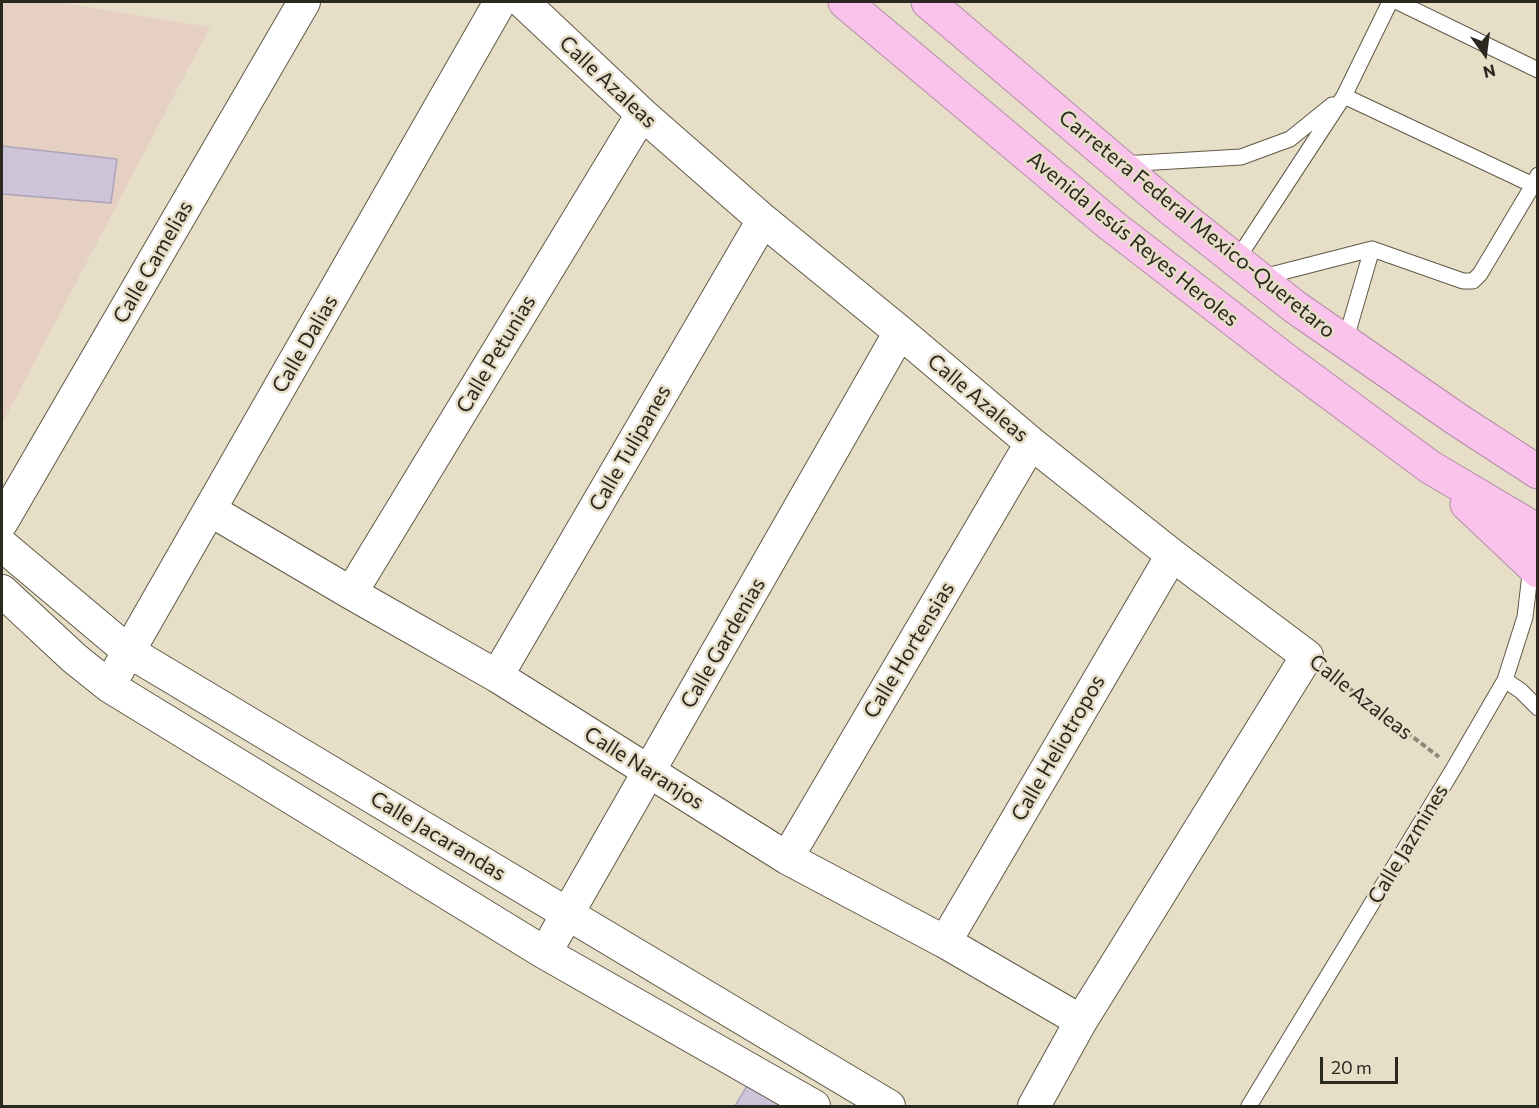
<!DOCTYPE html>
<meta charset="utf-8">
<style>
body{margin:0}
#map{position:relative;width:1539px;height:1108px;overflow:hidden;background:#e7dec8;font-family:Commissioner,sans-serif}
canvas{display:block}
.frame{position:absolute;inset:0;border:3px solid #2b2820;pointer-events:none}
.north{position:absolute;left:1455px;top:24px;width:60px;height:60px;-webkit-text-stroke:4px #e7dec8;paint-order:stroke;rotate:166deg;font-size:16px;font-weight:700;line-height:24px;text-align:center;color:#2b2820}
.north::after{content:'';display:block;margin:auto;width:21px;height:27px;background:#2b2820;clip-path:polygon(50% 0,100% 100%,50% 72%,0 100%)}
.scale{position:absolute;left:1320px;top:1057px;width:78px;height:27px;box-sizing:border-box;border:3px solid #2b2820;border-top:0;padding-left:8px;font-size:18px;line-height:21px;white-space:nowrap;color:#2b2820;-webkit-text-stroke:4px #e7dec8;paint-order:stroke}
</style>
<div id="map">
<canvas width="1539" height="1108"></canvas>
<div class="frame"></div>
<div class="north">N</div>
<div class="scale">20 m</div>
</div>
<script>
const context = document.querySelector('canvas').getContext('2d');
context.lineJoin = 'round';
function fillPath(path, color) {
  context.fillStyle = color;
  context.fill(path, 'evenodd');
}
function shape(rows) {
  const path = new Path2D();
  for (const r of rows) {
    path.moveTo(r[0], r[1]);
    for (let i = 2; i < r.length; i += 2) path.lineTo(r[i], r[i + 1]);
  }
  return path;
}
function trace(path, color, width, dash) {
  context.strokeStyle = color;
  context.lineWidth = width;
  context.lineCap = dash ? 'butt' : 'round';
  context.setLineDash(dash || []);
  context.stroke(path);
}
function write(font, color, halo, rows, align = 'center') {
  context.font = font + ' Commissioner,sans-serif';
  context.lineWidth = 5;
  context.setLineDash([]);
  context.textBaseline = 'middle';
  context.strokeStyle = halo;
  context.fillStyle = color;
  for (const [text, x, y, turn = 0] of rows) {
    context.save();
    context.translate(x, y);
    context.rotate((+turn || 0) * Math.PI / 180);
    context.textAlign = isNaN(turn) ? turn : align;
    if (halo) context.strokeText(text, 0, 0);
    context.fillText(text, 0, 0);
    context.restore();
  }
}
fillPath(shape([
 [2,2,57,2,210,27,2,424]
]), '#e6d0c4');
const building = shape([
 [2,146,117,159,111,203,2,194,2,146],
 [753,1076,807,1106,735,1106,753,1076]
]);
fillPath(building, '#cec4d9');
trace(building, '#ada4b8', 1.5);
const lane = shape([
 [1398,2,1538,70],
 [1344,96,1533,185],
 [1122,164,1241,157,1290,139,1332,105],
 [1236,261,1344,96,1390,2],
 [1259,278,1372,249,1463,281,1473,281,1480,274,1533,185,1538,175],
 [1345,342,1372,249],
 [1505,680,1521,691,1538,708],
 [1249,1106,1454,768,1505,680,1525,617,1531,566]
]);
const street = shape([
 [523,2,642,114,763,220,900,332,1031,443,1172,555,1307,656,1081,1021,1034,1106],
 [210,510,351,593,497,676,787,858,945,942,1081,1021],
 [2,522,304,2],
 [2,545,128,651,889,1106],
 [2,591,74,658,109,686,545,953,814,1106],
 [351,593,642,114],
 [118,670,500,2],
 [497,676,763,220],
 [787,858,1031,443],
 [945,942,1172,555],
 [545,953,900,332]
]);
const highway = shape([
 [845,2,1111,225,1283,358,1430,467,1538,531],
 [928,2,1169,207,1295,307,1458,420,1538,472],
 [1467,504,1538,571]
]);
trace(lane, '#605946', 17);
trace(street, '#605946', 34);
trace(highway, '#b28da5', 35);
trace(shape([
 [1328,672,1439,757]
]), '#8e8878', 4, [6, 3]);
trace(lane, '#fff', 15);
trace(street, '#fff', 32);
trace(highway, '#fac3ec', 33);
write('21px', '#2b2820', '#e7dec8', [
 ["Calle Azaleas",608,82,43],
 ["Carretera Federal Mexico-Queretaro",1197,224,39],
 ["Avenida Jesús Reyes Heroles",1133,239,39],
 ["Calle Camelias",153,262,-60],
 ["Calle Dalias",305,344,-60],
 ["Calle Petunias",496,354,-59],
 ["Calle Azaleas",978,398,40],
 ["Calle Tulipanes",630,448,-60],
 ["Calle Gardenias",723,643,-60],
 ["Calle Hortensias",909,650,-59],
 ["Calle Azaleas",1361,697,38],
 ["Calle Heliotropos",1058,748,-60],
 ["Calle Naranjos",644,768,32],
 ["Calle Jacarandas",438,836,31],
 ["Calle Jazmines",1408,844,-59]
]);
</script>
